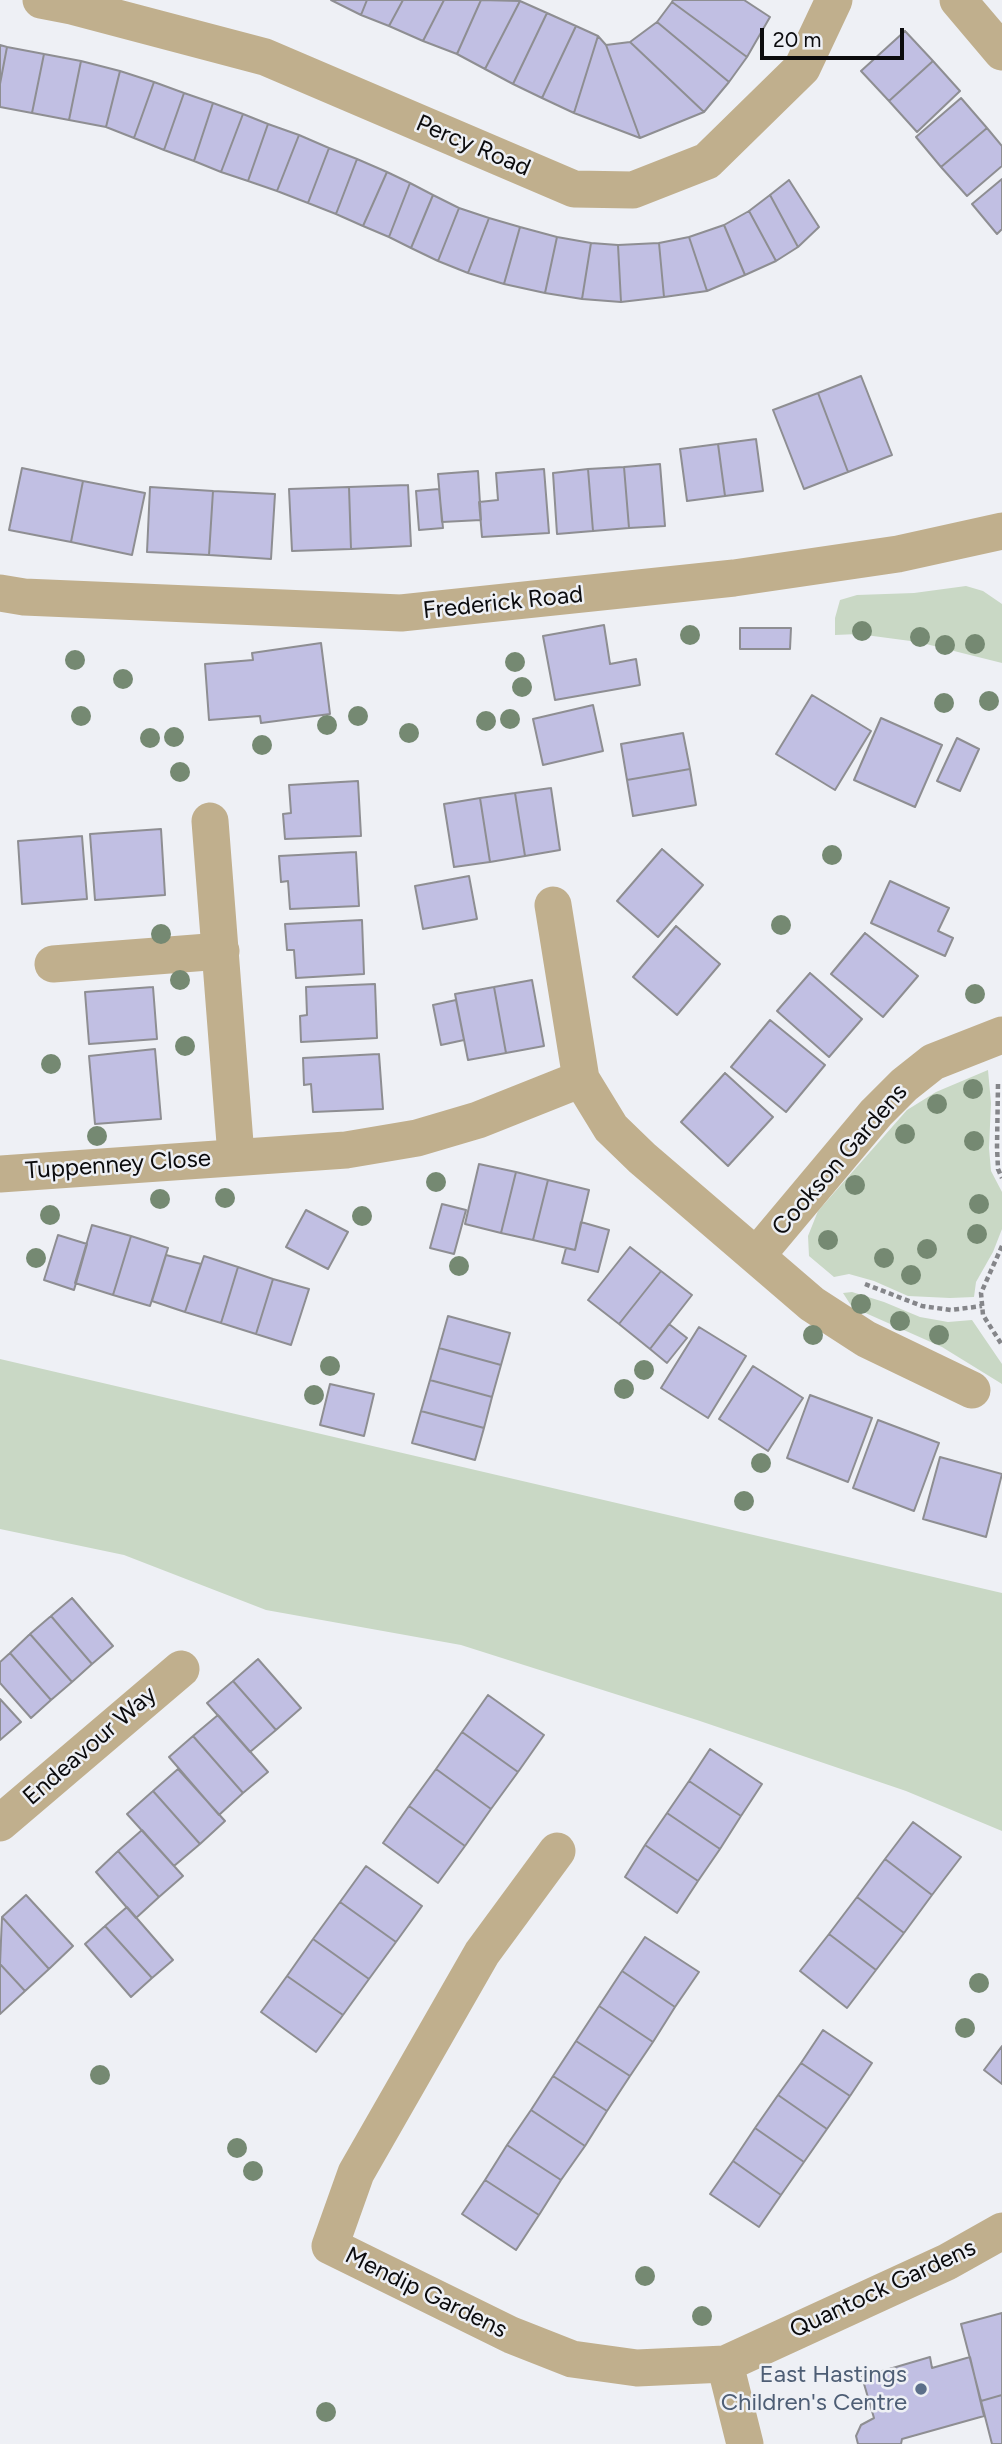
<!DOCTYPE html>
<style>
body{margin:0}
#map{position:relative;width:1002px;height:2444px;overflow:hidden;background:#eef0f5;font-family:Figtree,sans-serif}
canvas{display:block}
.scale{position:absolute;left:760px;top:28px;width:144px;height:32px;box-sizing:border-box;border:4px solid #0b0b0d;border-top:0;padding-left:9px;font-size:21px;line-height:24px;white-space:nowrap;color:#0b0b0d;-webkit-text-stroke:5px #eef0f5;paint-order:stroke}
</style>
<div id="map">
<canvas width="1002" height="2444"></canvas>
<div class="scale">20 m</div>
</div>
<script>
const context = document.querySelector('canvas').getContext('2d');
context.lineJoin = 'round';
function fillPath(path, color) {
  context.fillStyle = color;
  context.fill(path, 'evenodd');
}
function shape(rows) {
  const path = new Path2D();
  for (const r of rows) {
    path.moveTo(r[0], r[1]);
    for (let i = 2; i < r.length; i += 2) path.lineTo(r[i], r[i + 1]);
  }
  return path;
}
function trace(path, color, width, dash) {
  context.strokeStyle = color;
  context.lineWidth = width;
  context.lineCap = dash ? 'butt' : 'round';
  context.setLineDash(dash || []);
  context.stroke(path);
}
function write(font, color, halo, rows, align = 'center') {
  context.font = font + ' Figtree,sans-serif';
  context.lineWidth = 5;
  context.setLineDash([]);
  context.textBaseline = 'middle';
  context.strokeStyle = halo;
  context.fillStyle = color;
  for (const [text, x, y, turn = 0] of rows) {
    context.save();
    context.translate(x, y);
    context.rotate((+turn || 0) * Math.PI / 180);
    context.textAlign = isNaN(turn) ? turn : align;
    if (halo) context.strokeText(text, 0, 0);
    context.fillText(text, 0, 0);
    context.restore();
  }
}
fillPath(shape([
 [966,586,983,591,1002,604,1002,663,918,642,858,634,835,635,835,618,840,600,857,595,914,593],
 [988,1070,991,1103,989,1148,991,1171,1002,1192,1002,1229,993,1252,976,1282,974,1297,950,1298,908,1296,874,1281,849,1274,834,1277,809,1256,808,1236,818,1211,907,1110,936,1092],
 [852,1292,884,1302,920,1317,948,1322,972,1320,1002,1364,1002,1384,942,1347,852,1307,843,1293],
 [0,1359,1002,1593,1002,1831,906,1791,697,1720,461,1645,266,1610,124,1555,0,1529]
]), '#c9d8c5');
const building = shape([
 [331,0,367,0,361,15,331,0],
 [367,0,403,0,389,26,361,15,367,0],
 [403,0,444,0,423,41,389,26,403,0],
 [444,0,481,0,457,54,423,41,444,0],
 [481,0,520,1,485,69,457,54,481,0],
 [673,0,744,0,770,17,747,57,672,2,673,0],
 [520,1,547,13,513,84,485,69,520,1],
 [672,2,747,57,729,82,657,22,672,2],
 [547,13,576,26,542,98,513,84,547,13],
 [657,22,729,82,704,112,630,42,657,22],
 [576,26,598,36,574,113,542,98,576,26],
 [905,31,933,61,889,101,861,71,905,31],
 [598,36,606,45,640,138,574,113,598,36],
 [630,42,704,112,640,138,606,45,630,42],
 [0,45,7,47,0,84,0,45],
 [7,47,44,54,32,113,0,107,0,84,7,47],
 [44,54,81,61,69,120,32,113,44,54],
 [81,61,120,71,106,127,69,120,81,61],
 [933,61,960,91,917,132,889,101,933,61],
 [120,71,154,82,134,138,106,127,120,71],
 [154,82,184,93,164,150,134,138,154,82],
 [184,93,213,103,194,161,164,150,184,93],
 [961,98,987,128,941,167,916,137,961,98],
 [213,103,243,114,221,172,194,161,213,103],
 [243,114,268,124,248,181,221,172,243,114],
 [268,124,299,135,277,191,248,181,268,124],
 [987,128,1002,146,1002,166,967,196,941,167,987,128],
 [299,135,329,148,308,203,277,191,299,135],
 [329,148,357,159,336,214,308,203,329,148],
 [357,159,387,172,363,226,336,214,357,159],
 [387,172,410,183,389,237,363,226,387,172],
 [1002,179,1002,229,997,234,972,204,1002,179],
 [789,180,819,227,798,247,770,195,789,180],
 [410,183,433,195,411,248,389,237,410,183],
 [433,195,459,208,438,261,411,248,433,195],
 [770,195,798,247,776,261,749,211,770,195],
 [459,208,489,218,468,273,438,261,459,208],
 [749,211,776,261,745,275,724,225,749,211],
 [489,218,520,227,504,284,468,273,489,218],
 [724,225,745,275,707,291,689,237,724,225],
 [520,227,557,237,545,293,504,284,520,227],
 [557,237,591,243,582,299,545,293,557,237],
 [689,237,707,291,664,297,659,243,689,237],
 [591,243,618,245,621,302,582,299,591,243],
 [659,243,664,297,621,302,618,245,659,243],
 [861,376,892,455,848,472,818,393,861,376],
 [818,393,848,472,804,489,773,410,818,393],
 [756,439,763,491,725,496,718,444,756,439],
 [718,444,725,496,687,501,680,449,718,444],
 [660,464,665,526,629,528,624,467,660,464],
 [624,467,629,528,593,531,588,469,624,467],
 [22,468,83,481,71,542,9,530,22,468],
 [544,469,549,533,482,537,479,502,498,500,496,473,544,469],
 [588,469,593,531,557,534,553,473,588,469],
 [478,471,481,520,442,522,438,474,478,471],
 [83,481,145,493,132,555,71,542,83,481],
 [408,485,411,546,351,549,349,487,408,485],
 [150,487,213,491,209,555,147,552,150,487],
 [349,487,351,549,292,551,289,489,349,487],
 [439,489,443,528,419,530,416,491,439,489],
 [213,491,275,494,271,559,209,555,213,491],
 [604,625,610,664,636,659,640,685,555,700,543,636,604,625],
 [740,628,791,628,790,649,740,649,740,628],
 [321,643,330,714,261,723,260,716,209,720,205,664,253,660,252,653,321,643],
 [812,695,871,731,835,790,776,754,812,695],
 [593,705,603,751,543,765,533,719,593,705],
 [881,718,942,745,915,807,854,780,881,718],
 [683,733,690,769,627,780,621,744,683,733],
 [957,738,979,749,960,791,937,781,957,738],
 [690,769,696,805,633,816,627,780,690,769],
 [358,781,361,836,285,839,283,814,291,813,289,785,358,781],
 [551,788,560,850,525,856,515,793,551,788],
 [515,793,525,856,490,862,480,798,515,793],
 [480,798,490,862,454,867,444,804,480,798],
 [161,829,165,895,95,900,90,834,161,829],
 [82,836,87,899,22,904,18,841,82,836],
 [662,849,703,885,658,937,617,901,662,849],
 [356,852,359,906,290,909,288,881,281,882,279,856,356,852],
 [469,876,477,919,423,929,415,886,469,876],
 [890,881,949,908,938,931,953,938,945,956,871,923,890,881],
 [362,920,364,974,296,978,294,950,287,950,285,924,362,920],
 [676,926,720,964,677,1015,633,977,676,926],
 [865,933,918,976,883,1017,831,974,865,933],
 [810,973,862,1019,829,1057,777,1011,810,973],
 [532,980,544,1046,506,1053,494,987,532,980],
 [375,984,377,1038,301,1042,300,1016,307,1015,306,987,375,984],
 [153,987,157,1039,89,1044,85,992,153,987],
 [494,987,506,1053,468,1060,455,994,494,987],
 [456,1000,464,1040,441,1045,433,1005,456,1000],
 [770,1020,825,1065,786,1112,731,1067,770,1020],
 [155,1049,161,1119,95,1124,89,1056,155,1049],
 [379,1054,383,1109,313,1112,311,1084,304,1085,303,1058,379,1054],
 [725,1073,773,1117,728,1166,681,1122,725,1073],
 [479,1164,516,1172,501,1233,465,1224,479,1164],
 [516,1172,548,1180,533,1240,501,1233,516,1172],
 [548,1180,589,1190,575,1250,533,1240,548,1180],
 [442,1204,466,1210,454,1254,430,1248,442,1204],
 [306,1210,348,1232,328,1269,286,1247,306,1210],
 [581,1222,609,1230,598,1272,562,1263,566,1248,575,1250,581,1222],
 [92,1225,131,1236,113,1295,75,1283,92,1225],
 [58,1235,87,1244,74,1290,44,1280,58,1235],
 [131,1236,168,1248,150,1306,113,1295,131,1236],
 [630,1247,661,1271,619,1324,588,1300,630,1247],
 [166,1255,201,1264,185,1312,152,1301,166,1255],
 [204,1256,238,1267,221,1323,185,1312,204,1256],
 [238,1267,273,1279,256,1334,221,1323,238,1267],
 [661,1271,692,1295,650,1349,619,1324,661,1271],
 [273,1279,309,1289,291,1345,256,1334,273,1279],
 [448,1316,510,1333,501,1365,439,1348,448,1316],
 [669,1324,687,1338,667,1363,650,1349,669,1324],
 [699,1327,746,1356,708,1418,661,1388,699,1327],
 [439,1348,501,1365,492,1397,430,1380,439,1348],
 [753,1366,803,1398,768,1451,719,1419,753,1366],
 [430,1380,492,1397,484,1428,421,1411,430,1380],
 [330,1384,374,1394,364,1436,320,1425,330,1384],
 [810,1395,872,1418,848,1482,787,1458,810,1395],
 [421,1411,484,1428,475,1460,412,1443,421,1411],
 [878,1420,939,1443,914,1511,853,1488,878,1420],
 [940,1457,1002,1474,986,1537,923,1519,940,1457],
 [72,1598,113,1646,92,1664,51,1616,72,1598],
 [51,1616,92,1664,72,1682,30,1634,51,1616],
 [30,1634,72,1682,51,1700,10,1653,30,1634],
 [10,1653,51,1700,31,1718,0,1683,0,1662,10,1653],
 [258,1659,301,1708,276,1730,233,1681,258,1659],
 [233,1681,276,1730,250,1752,207,1703,233,1681],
 [488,1695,544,1735,518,1772,462,1732,488,1695],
 [0,1699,21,1722,0,1740,0,1699],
 [218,1715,268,1772,243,1793,193,1736,218,1715],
 [462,1732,518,1772,491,1809,436,1769,462,1732],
 [193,1736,243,1793,219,1815,169,1757,193,1736],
 [710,1749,762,1784,741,1816,689,1781,710,1749],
 [178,1769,225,1821,200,1844,153,1791,178,1769],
 [436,1769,491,1809,465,1846,409,1806,436,1769],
 [689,1781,741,1816,720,1849,667,1813,689,1781],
 [153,1791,200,1844,174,1866,127,1814,153,1791],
 [409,1806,465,1846,438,1883,383,1843,409,1806],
 [667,1813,720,1849,698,1881,645,1845,667,1813],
 [913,1822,961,1857,932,1895,885,1859,913,1822],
 [142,1830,183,1876,159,1897,118,1851,142,1830],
 [645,1845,698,1881,677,1913,625,1877,645,1845],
 [118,1851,159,1897,136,1918,96,1872,118,1851],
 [885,1859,932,1895,904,1933,857,1897,885,1859],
 [366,1866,422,1906,396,1942,340,1902,366,1866],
 [26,1895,73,1946,49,1969,2,1917,26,1895],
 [857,1897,904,1933,876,1970,829,1934,857,1897],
 [340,1902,396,1942,369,1979,313,1939,340,1902],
 [127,1907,173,1960,152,1978,105,1926,127,1907],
 [2,1917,49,1969,25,1991,0,1964,2,1917],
 [105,1926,152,1978,131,1997,85,1944,105,1926],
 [829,1934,876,1970,847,2008,800,1971,829,1934],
 [645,1937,699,1972,675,2007,622,1971,645,1937],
 [313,1939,369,1979,343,2015,287,1976,313,1939],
 [0,1964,25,1991,0,2014,0,1964],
 [622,1971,675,2007,653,2042,599,2006,622,1971],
 [287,1976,343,2015,316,2052,261,2012,287,1976],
 [599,2006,653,2042,630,2076,576,2041,599,2006],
 [823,2030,872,2063,850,2096,801,2063,823,2030],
 [576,2041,630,2076,607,2111,553,2076,576,2041],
 [1002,2046,1002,2084,984,2070,1002,2046],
 [801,2063,850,2096,827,2129,778,2095,801,2063],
 [553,2076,607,2111,585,2146,531,2110,553,2076],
 [778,2095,827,2129,804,2162,755,2128,778,2095],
 [531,2110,585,2146,561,2180,507,2145,531,2110],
 [755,2128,804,2162,781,2195,733,2161,755,2128],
 [507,2145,561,2180,539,2215,485,2180,507,2145],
 [733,2161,781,2195,759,2227,710,2194,733,2161],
 [485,2180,539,2215,516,2250,462,2214,485,2180],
 [1002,2313,1002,2395,981,2401,961,2324,1002,2313],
 [930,2357,932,2368,970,2357,984,2416,902,2439,901,2444,858,2444,856,2436,861,2425,874,2418,862,2377,930,2357],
 [1002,2395,1002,2444,992,2444,981,2401,1002,2395]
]);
fillPath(building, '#c1bfe3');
trace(building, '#8e8e92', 2);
trace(shape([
 [998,1084,997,1147,998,1169,1002,1178],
 [1002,1246,981,1293,983,1315,1002,1345],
 [865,1284,922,1306,951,1310,982,1306]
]), '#85868a', 4.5, [5, 3.5]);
trace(shape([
 [41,0,72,6,265,57,574,189,633,190,707,161,802,68,834,0],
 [958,0,1002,52],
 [0,593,24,597,401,613,734,578,898,554,1002,531],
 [210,821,236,1156],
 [553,905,581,1079,611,1128,642,1158,812,1304,866,1339,972,1390],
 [53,964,221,951],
 [0,1174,346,1150,417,1138,478,1120,581,1079],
 [757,1255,876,1113,904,1085,933,1062,1002,1035],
 [0,1823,181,1669],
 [557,1851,482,1953,356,2173,330,2246,511,2335,572,2359,637,2368,725,2364,947,2262,1002,2231],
 [725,2364,745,2444]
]), '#c0af8d', 37);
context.fillStyle = '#758972';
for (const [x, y] of [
 [862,631],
 [690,635],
 [920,637],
 [975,644],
 [945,645],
 [75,660],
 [515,662],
 [123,679],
 [522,687],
 [989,701],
 [944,703],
 [81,716],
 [358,716],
 [510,719],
 [486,721],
 [327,725],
 [409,733],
 [174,737],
 [150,738],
 [262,745],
 [180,772],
 [832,855],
 [781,925],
 [161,934],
 [180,980],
 [975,994],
 [185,1046],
 [51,1064],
 [973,1089],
 [937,1104],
 [905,1134],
 [97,1136],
 [974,1141],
 [436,1182],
 [855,1185],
 [225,1198],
 [160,1199],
 [979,1204],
 [50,1215],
 [362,1216],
 [977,1234],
 [828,1240],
 [927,1249],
 [36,1258],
 [884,1258],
 [459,1266],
 [911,1275],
 [861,1304],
 [900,1321],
 [813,1335],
 [939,1335],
 [330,1366],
 [644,1370],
 [624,1389],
 [314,1395],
 [761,1463],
 [744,1501],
 [979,1983],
 [965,2028],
 [100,2075],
 [237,2148],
 [253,2171],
 [645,2276],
 [702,2316],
 [326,2412]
]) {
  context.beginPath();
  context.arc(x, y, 10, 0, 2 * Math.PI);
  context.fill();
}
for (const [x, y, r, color] of [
 [921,2389,7,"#5c6f8a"]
]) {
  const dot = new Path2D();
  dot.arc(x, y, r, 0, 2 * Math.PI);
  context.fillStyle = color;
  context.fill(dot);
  trace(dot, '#eef0f5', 2.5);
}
write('24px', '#0b0b0d', '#eef0f5', [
 ["Percy Road",473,146,23],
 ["Frederick Road",503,603,-6],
 ["Cookson Gardens",840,1160,-49],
 ["Tuppenney Close",118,1165,-4],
 ["Endeavour Way",90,1746,-41],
 ["Quantock Gardens",883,2289,-25],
 ["Mendip Gardens",426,2293,26]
]);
write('24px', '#4e5e75', '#eef0f5', [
 ["East Hastings",907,2375],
 ["Children's Centre",907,2403]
], 'right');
</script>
